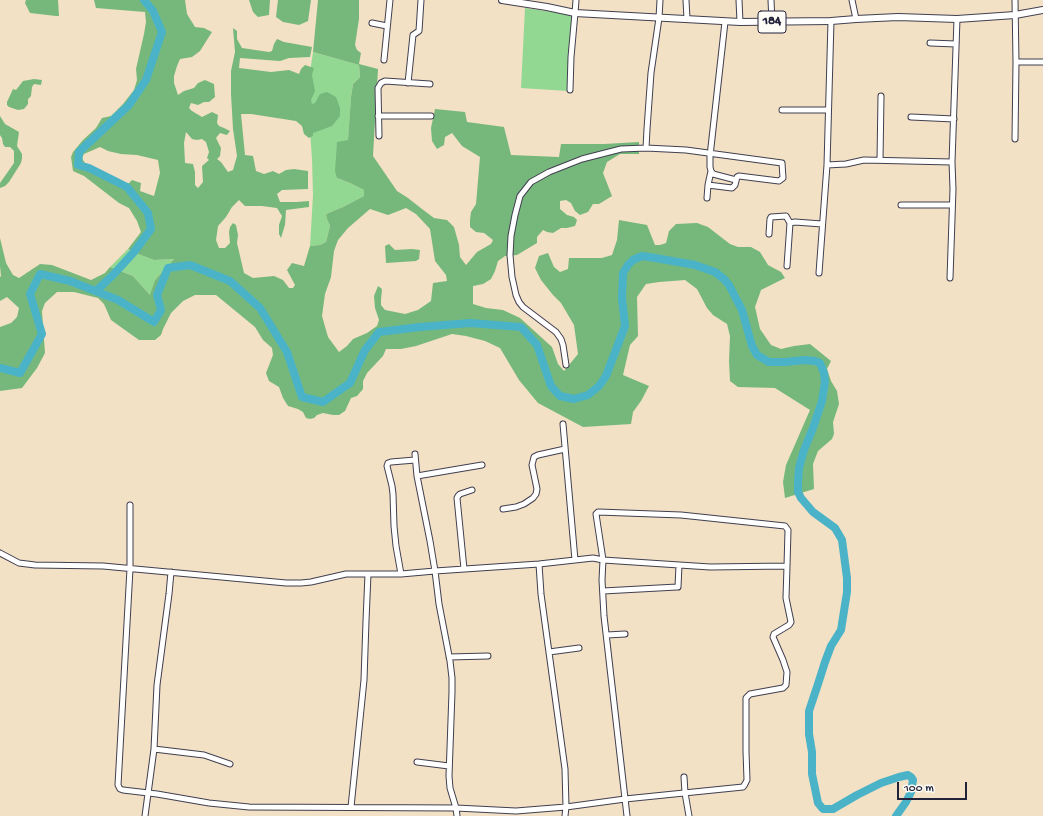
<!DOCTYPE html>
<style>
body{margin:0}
#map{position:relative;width:1043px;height:816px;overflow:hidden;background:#f2e1c4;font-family:"Gochi Hand",sans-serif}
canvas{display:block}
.scale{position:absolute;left:897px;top:782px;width:70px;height:18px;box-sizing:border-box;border:2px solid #22223b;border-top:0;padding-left:5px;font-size:12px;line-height:14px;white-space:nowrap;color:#22223b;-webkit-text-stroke:3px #fdfcf7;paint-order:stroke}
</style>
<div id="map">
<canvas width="1043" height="816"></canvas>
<div class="scale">100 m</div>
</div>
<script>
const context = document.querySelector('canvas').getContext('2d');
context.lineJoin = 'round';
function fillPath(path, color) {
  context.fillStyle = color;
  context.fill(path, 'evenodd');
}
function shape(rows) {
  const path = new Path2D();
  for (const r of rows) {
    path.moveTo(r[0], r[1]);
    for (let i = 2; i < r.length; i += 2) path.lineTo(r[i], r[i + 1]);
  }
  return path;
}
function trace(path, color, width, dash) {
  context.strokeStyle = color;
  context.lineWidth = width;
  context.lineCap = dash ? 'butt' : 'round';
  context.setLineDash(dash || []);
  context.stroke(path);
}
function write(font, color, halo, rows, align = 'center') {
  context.font = font + ' "Gochi Hand",sans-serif';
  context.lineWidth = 3;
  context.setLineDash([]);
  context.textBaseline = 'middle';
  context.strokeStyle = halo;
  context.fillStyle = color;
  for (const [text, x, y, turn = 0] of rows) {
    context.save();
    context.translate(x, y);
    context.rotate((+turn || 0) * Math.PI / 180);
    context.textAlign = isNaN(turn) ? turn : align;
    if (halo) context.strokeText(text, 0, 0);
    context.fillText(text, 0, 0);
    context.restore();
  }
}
fillPath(shape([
 [525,8,574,15,568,91,521,88],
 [313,52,359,65,360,77,353,84,351,97,348,141,337,178,350,183,364,190,364,196,343,207,326,214,327,219,330,226,326,242,320,245,310,246,313,195,312,159,308,103,309,79],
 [128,249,138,254,154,260,174,259,155,280,151,296,133,276,110,267]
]), '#93d892');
fillPath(shape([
 [26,0,58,0,59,16,56,16,30,13,25,3],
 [94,0,185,0,187,14,195,27,204,28,212,32,200,51,192,57,180,59,177,66,174,76,174,83,178,95,184,91,194,88,198,83,205,80,214,84,215,97,209,102,204,102,198,105,191,103,189,108,192,111,202,117,212,112,218,115,217,123,219,126,224,128,230,131,227,135,220,133,216,138,221,148,220,156,217,159,221,162,228,172,233,170,237,156,233,129,231,94,231,71,235,52,233,28,237,31,237,39,242,48,269,52,272,51,274,44,277,39,284,42,312,47,310,57,289,58,280,61,240,58,239,68,271,72,289,70,299,74,301,69,305,65,314,68,312,75,315,91,311,100,312,104,315,103,320,94,327,92,336,97,340,108,340,116,332,126,313,133,313,136,309,138,304,134,302,126,296,121,251,114,241,114,245,155,253,156,256,171,264,174,273,171,279,174,286,170,294,169,308,171,308,189,282,190,277,194,280,202,297,202,309,201,309,207,286,210,285,225,281,238,279,234,279,225,282,216,277,208,262,206,245,206,239,200,232,207,226,217,218,226,216,240,219,248,225,248,230,243,229,232,230,227,233,223,236,225,238,235,237,243,244,273,253,278,274,276,283,280,289,288,293,288,295,285,287,270,292,263,304,266,310,246,320,245,326,242,330,226,327,219,326,214,343,207,364,196,364,190,350,183,337,178,335,171,337,142,348,140,351,97,353,84,360,77,359,65,313,52,318,0,359,0,359,19,355,45,357,50,361,53,359,64,378,69,373,156,397,191,408,198,422,209,434,218,447,220,454,227,459,245,460,257,466,265,477,252,491,244,493,240,484,233,476,232,470,227,470,220,471,212,476,204,480,157,462,146,452,133,445,137,444,145,437,149,432,141,431,128,435,109,465,112,467,122,504,127,511,155,559,157,561,144,604,144,639,142,639,154,620,154,607,162,603,173,612,196,599,204,593,204,588,212,580,215,575,211,571,203,566,200,560,201,560,209,567,215,574,217,577,220,575,226,567,228,561,228,553,233,547,232,543,230,537,237,537,243,517,255,505,256,498,261,495,271,491,279,483,284,473,286,473,304,486,308,503,310,520,318,552,347,558,364,564,371,578,354,574,325,561,303,553,295,541,280,535,268,539,256,548,253,554,267,560,272,568,269,569,258,602,258,612,255,617,240,619,220,647,225,655,245,660,245,666,243,669,231,676,224,697,223,708,227,730,244,738,247,751,247,760,252,768,265,781,272,785,278,761,290,755,307,760,329,771,345,781,349,794,346,810,344,831,361,827,369,831,381,837,391,839,404,833,422,834,434,832,439,818,451,813,464,814,489,785,498,783,482,786,465,810,410,775,388,738,387,730,381,729,361,730,336,727,324,713,315,707,308,697,289,685,280,659,282,646,284,637,297,638,336,630,345,623,375,649,386,641,401,633,412,631,424,583,427,538,403,519,380,500,348,485,341,466,336,452,334,416,346,401,349,386,349,383,356,367,373,363,381,363,389,357,396,351,398,345,411,339,415,333,415,323,413,317,415,314,418,310,419,306,418,303,412,298,409,288,406,283,398,279,387,269,381,266,373,273,355,272,348,263,340,255,327,216,295,195,295,183,301,171,313,163,329,161,335,155,340,139,340,111,320,104,304,98,298,74,292,57,292,45,303,42,311,45,353,37,368,22,388,0,391,0,327,11,323,17,317,19,308,7,297,0,301,0,277,1,276,0,266,0,238,6,263,13,275,19,278,40,264,52,265,91,280,105,273,110,267,133,276,150,295,155,280,174,259,154,260,138,254,128,249,141,232,137,221,129,208,119,203,84,176,73,171,71,157,73,152,83,140,96,128,102,118,111,116,123,104,134,90,137,80,136,69,144,34,146,22,145,12,96,8],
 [186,132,192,139,197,140,202,139,206,142,209,152,207,158,209,160,202,166,203,182,198,188,195,185,195,172,193,164,185,163,184,143],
 [100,147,108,151,121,154,137,155,158,160,160,173,154,196,140,191,141,183,132,180,127,185,108,176,91,165,85,163,83,160,82,158,84,154],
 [406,208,416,214,430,229,435,261,446,275,447,281,433,283,431,301,418,310,405,314,385,310,381,305,381,300,382,289,378,286,374,296,375,308,379,320,377,326,367,333,353,339,347,346,339,352,328,337,322,316,325,294,331,277,334,251,338,240,348,228,370,209,388,215],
 [249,0,270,0,269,15,258,17,253,12],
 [278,0,311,0,308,21,299,25,283,22,276,17],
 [34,79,42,80,41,85,34,84,32,87,31,96,28,99,28,104,24,109,18,110,9,107,7,105,7,102,13,89,16,90,23,81],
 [0,116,5,124,19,132,17,146,22,154,22,158,21,163,9,182,5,186,0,188,0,183,14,163,14,151,10,147,5,147,3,144,2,138,0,135],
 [389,244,395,250,412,249,420,250,419,259,416,261,386,263,385,246]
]), '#76b87c');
trace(shape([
 [96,291,113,275,134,252,151,229,148,213,127,187,89,168,78,165,79,152,129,105,146,80,162,32,153,11,144,0],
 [0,368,20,373,42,334,30,294,40,274,70,281,118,300,154,322,161,310,157,295,168,268,190,265,230,281,260,308,287,352,302,397,323,402,350,383,365,350,379,332,420,327,470,323,521,327,537,345,551,386,560,396,574,399,588,395,599,386,606,376,625,326,622,298,623,273,628,265,633,260,642,256,655,258,695,265,715,272,724,279,729,285,742,310,752,346,757,355,769,362,785,362,805,360,815,361,820,363,824,373,825,382,822,401,813,428,804,450,799,468,798,483,798,492,801,498,813,512,835,528,842,540,847,578,847,592,841,630,831,646,825,662,818,684,809,711,809,734,812,752,812,774,818,803,823,809,833,809,857,795,881,783,899,777,908,775,911,777,913,780,911,792,906,802,896,816]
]), '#4ab3c8', 8);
const minor = shape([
 [686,0,687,19],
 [739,0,740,22],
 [771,0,772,22],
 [852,0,856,19],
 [725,22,710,156,710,167,711,171,713,174,736,180],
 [372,23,387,26],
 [930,43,956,44],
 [384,60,390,0],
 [1016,62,1043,62],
 [408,83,413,35,419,31,421,0],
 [570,90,571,57,575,13,576,0],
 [782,110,828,110],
 [378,116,431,116],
 [911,117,954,119],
 [379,136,378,88,381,83,385,81,430,84],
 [1015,139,1016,62,1015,0],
 [646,148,647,129,651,73,659,18,660,0],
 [880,160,881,96],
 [827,165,846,164,864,160,952,162],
 [707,198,708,185,711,171],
 [901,205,952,205],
 [769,234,770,219,771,217,786,216,790,223],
 [787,266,790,223,795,222,822,224],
 [819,273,827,165,831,21],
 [950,278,953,189,952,162,957,19],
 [566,365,563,345,561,339,556,332,523,307,519,302,516,295,512,277,510,255,511,236,515,215,520,196,531,182,549,172,582,159,621,149,646,148,686,150,782,163,783,178,779,181,739,176,737,177,735,185,732,188,708,185],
 [563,424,575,560],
 [415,454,417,476,430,541,435,571,539,564,593,558,603,560,602,580,604,616,627,816],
 [417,476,482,465],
 [130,505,130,569,118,785,120,789,123,790,157,794,209,803,249,807,456,808,516,811,566,807,625,799,743,787,745,784,747,780,746,751,746,698,750,694,783,688,786,685,787,672,783,660,773,637,774,634,789,625,791,622,786,598,787,566,788,530,785,526,681,515,598,512,596,514,603,560,710,567,787,566],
 [503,509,516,507,524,504,533,498,536,494,537,489,532,465,534,457,538,455,565,449],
 [0,553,19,563,35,565,103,566,286,583,301,583,311,582,346,574,401,574,435,571,439,604,450,661,452,678,452,692,449,776,450,788,456,808,457,816],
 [539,564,541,594,565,769,566,807,565,816],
 [464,569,457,498,458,496,460,494,472,490],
 [401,574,396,546,394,526,393,494,392,486,387,466,388,463,391,462,415,460],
 [603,591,677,587,678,587,679,565],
 [607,635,625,634],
 [549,652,579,648],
 [449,657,488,656],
 [154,749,204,755,230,764],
 [417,762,449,766],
 [684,777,685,793,689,816],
 [351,807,364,680,366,621,368,574],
 [145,816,154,749,157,685,169,594,171,572]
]);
const major = shape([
 [502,0,547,7,575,13,740,22,831,21,856,19,898,17,957,19,1015,15,1043,10]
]);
trace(minor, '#413f50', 7);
trace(major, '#413f50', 8);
trace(minor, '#fff', 5);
trace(major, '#fff', 6);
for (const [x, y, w] of [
 [772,22,28]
]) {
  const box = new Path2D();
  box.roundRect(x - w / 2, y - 11, w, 22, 3);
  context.fillStyle = '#fdfcf7';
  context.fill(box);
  trace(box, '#22223b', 1);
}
write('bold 13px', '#22223b', null, [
 ["184",772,22]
]);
</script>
